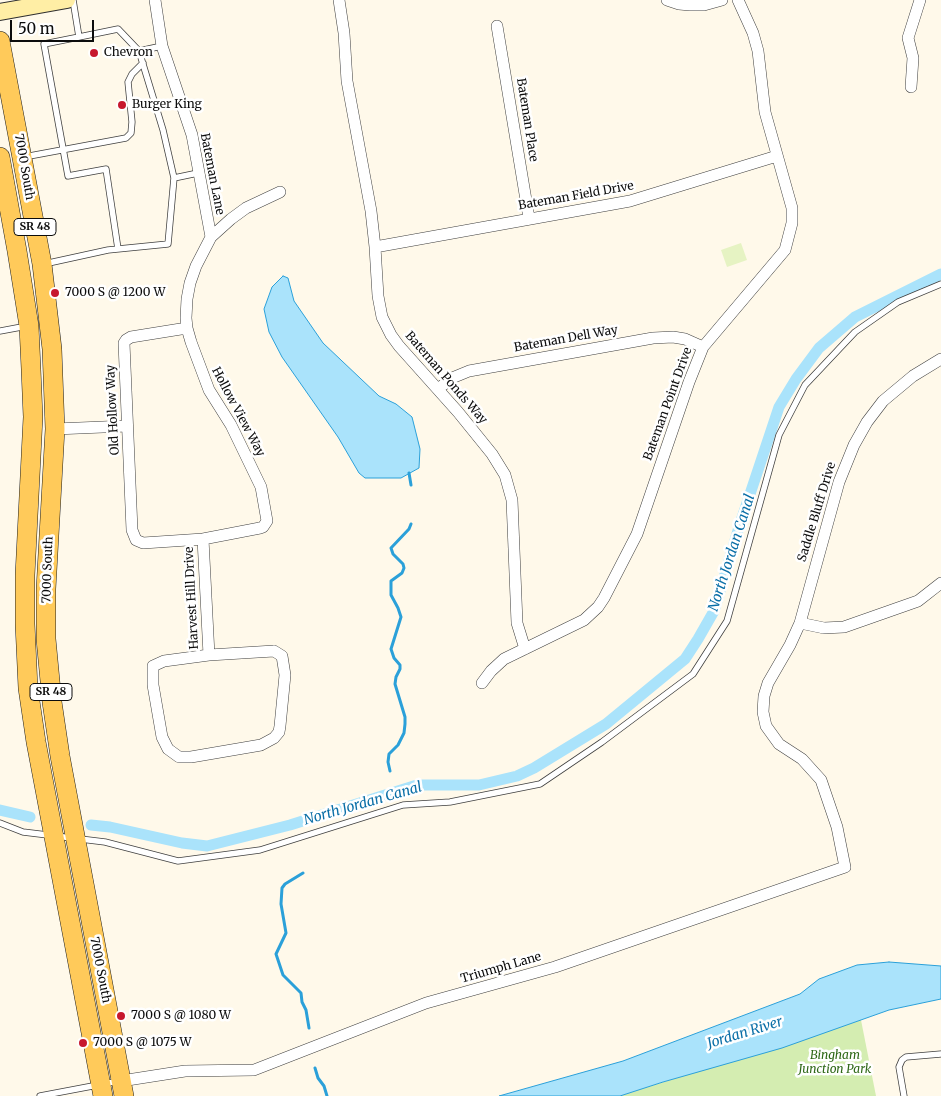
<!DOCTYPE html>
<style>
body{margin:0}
#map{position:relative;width:941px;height:1096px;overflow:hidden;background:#fff9ea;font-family:Merriweather,serif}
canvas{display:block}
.scale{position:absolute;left:10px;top:20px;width:84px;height:22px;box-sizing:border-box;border:2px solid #0c0c0c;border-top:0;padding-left:6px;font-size:15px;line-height:18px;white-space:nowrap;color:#0c0c0c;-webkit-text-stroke:4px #fff;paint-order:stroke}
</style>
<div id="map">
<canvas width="941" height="1096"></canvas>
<div class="scale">50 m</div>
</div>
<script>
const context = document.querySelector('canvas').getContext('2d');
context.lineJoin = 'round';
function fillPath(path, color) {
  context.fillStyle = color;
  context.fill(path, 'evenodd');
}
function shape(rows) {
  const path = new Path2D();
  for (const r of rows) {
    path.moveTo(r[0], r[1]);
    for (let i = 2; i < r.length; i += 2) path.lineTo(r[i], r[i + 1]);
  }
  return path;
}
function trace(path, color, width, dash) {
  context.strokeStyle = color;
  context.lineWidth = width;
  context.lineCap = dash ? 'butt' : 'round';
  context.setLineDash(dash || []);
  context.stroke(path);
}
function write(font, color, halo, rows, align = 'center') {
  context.font = font + ' Merriweather,serif';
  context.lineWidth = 5;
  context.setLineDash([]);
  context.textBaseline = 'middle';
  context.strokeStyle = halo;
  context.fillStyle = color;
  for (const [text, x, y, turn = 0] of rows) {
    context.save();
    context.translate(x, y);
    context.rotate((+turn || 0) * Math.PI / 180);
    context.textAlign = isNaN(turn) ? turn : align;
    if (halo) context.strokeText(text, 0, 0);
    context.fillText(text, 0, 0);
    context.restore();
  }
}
fillPath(shape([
 [861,1020,876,1096,619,1096]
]), '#d4edb1');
fillPath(shape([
 [741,243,747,260,727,267,721,250]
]), '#e6f3c3');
const water = shape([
 [283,276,288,278,294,301,323,343,379,396,396,404,412,417,420,449,419,468,401,478,365,478,359,473,338,437,282,357,269,332,264,309,272,287,283,276],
 [889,962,941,966,941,999,889,1010,782,1048,663,1082,620,1096,499,1096,623,1061,800,994,819,979,857,965,889,962]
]);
fillPath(water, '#aae3fb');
trace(water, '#2ba0d9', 1);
trace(shape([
 [409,473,411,485],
 [390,771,388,762,389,754,398,745,404,733,405,724,405,717,395,684,396,677,400,669,400,665,394,658,391,649,401,617,398,608,391,595,391,581,402,573,404,568,403,564,393,554,391,548,409,529,411,524],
 [303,873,285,884,282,888,281,904,286,933,276,954,283,975,301,993,302,1002,306,1010,309,1028],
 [315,1068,318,1078,324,1086,327,1096]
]), '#2ba0d9', 3);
trace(shape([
 [0,810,30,817],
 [91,825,110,827,182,843,207,846,290,825,417,785,479,785,517,776,534,768,606,724,685,659,698,639,714,611,739,527,779,407,796,379,819,348,855,317,941,274]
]), '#aae3fb', 11);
const service = shape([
 [73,0,79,37,118,29,139,51],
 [79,37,44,44,68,176,106,169,118,249],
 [162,46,139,51,163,130,174,178,198,173],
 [24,157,126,138,131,133,132,122,128,82,132,74,143,63],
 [44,264,108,250,168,244,174,178],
 [0,331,27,326],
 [0,823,23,832,105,842,178,861,260,850,403,805,450,802,540,784,602,742,693,674,727,621,779,435,805,385,855,332,898,302,941,284],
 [40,1096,119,1081],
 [904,1096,899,1067,902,1060,906,1057,941,1054]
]);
const minor = shape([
 [155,0,162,46,192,135,211,237],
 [339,0,344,33,347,81,371,211,375,247,378,296,382,317,391,335,399,346,458,412,492,454,505,475,512,500,517,623,525,649],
 [667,0,679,4,690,5,704,5,722,0],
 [497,26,529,218],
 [911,87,913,58,908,38,920,0],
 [375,247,630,201,777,156],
 [187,328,131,337,126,340,124,343,132,530,136,540,143,543,203,539,260,528,263,527,267,521,261,487,231,425,209,390,191,342,187,328,186,318,187,299,190,283,196,266,211,237,231,219,246,208,280,192],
 [438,389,452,378,469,371,653,338,673,337,685,339,703,347],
 [55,429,127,426],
 [203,539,209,655],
 [800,623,824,628,844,627,918,601,941,583],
 [274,651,282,656,285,675,280,726,279,732,274,738,261,745,191,757,179,757,168,749,162,737,153,685,153,666,164,661,209,655,274,651],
 [482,683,491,671,504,659,584,620,598,607,604,598,637,534,689,382,703,347,785,250,792,223,792,208,765,112,758,51,753,33,738,0],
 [121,1081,185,1071,254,1070,426,1003,555,967,845,867,837,827,821,780,802,759,779,744,766,726,763,712,764,696,768,683,790,645,800,623,839,482,854,445,867,422,883,401,913,376,941,359]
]);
const secondary = shape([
 [0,12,67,0]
]);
const primary = shape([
 [0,41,42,264,52,349,55,429,46,589,46,639,52,702,60,756,124,1096],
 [0,157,17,251,29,326,31,369,33,417,25,575,25,624,28,688,36,742,103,1096]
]);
trace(service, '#3f3f3f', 7);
trace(minor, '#3f3f3f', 12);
trace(secondary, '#2e2e2e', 18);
trace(primary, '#1d1d1d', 20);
trace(service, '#fff', 5.5);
trace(minor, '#fff', 11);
trace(secondary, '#ffeea5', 16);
trace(primary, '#ffca5a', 19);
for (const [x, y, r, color] of [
 [94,53,5,"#c7182e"],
 [122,105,5,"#c7182e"],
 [55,293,5,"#c7182e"],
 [121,1016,5,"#c7182e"],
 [83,1043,5,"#c7182e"]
]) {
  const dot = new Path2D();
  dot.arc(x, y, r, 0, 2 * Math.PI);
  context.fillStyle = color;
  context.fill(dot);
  trace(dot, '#fff', 2);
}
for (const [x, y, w] of [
 [35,227,42],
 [51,692,42]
]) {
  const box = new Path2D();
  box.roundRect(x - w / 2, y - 8.5, w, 17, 4);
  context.fillStyle = '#fff';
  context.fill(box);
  trace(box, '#0c0c0c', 1);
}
write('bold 11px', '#0c0c0c', null, [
 ["SR 48",35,227],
 ["SR 48",51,692]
]);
write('12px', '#0c0c0c', '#fff', [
 ["Chevron",104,53],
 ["Burger King",132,105],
 ["7000 S @ 1200 W",65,293],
 ["7000 S @ 1080 W",131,1016],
 ["7000 S @ 1075 W",93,1043]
], 'left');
write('12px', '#0c0c0c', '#fff', [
 ["Bateman Place",527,120,81],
 ["7000 South",24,167,80],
 ["Bateman Lane",212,174,79],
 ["Bateman Field Drive",576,196,-10],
 ["Bateman Dell Way",566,339,-10],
 ["Bateman Ponds Way",446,378,49],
 ["Bateman Point Drive",668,404,-70],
 ["Old Hollow Way",113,410,-93],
 ["Hollow View Way",238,412,62],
 ["Saddle Bluff Drive",817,512,-73],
 ["7000 South",48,570,-88],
 ["Harvest Hill Drive",192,598,-93],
 ["Triumph Lane",501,968,-16],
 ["7000 South",100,970,79]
]);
write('italic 12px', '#2e6817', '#fff', [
 ["Bingham",835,1056],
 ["Junction Park",835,1070]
]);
write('italic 14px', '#0b6fa7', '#fff', [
 ["North Jordan Canal",732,553,-72],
 ["North Jordan Canal",363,804,-16],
 ["Jordan River",745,1033,-17]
]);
</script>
